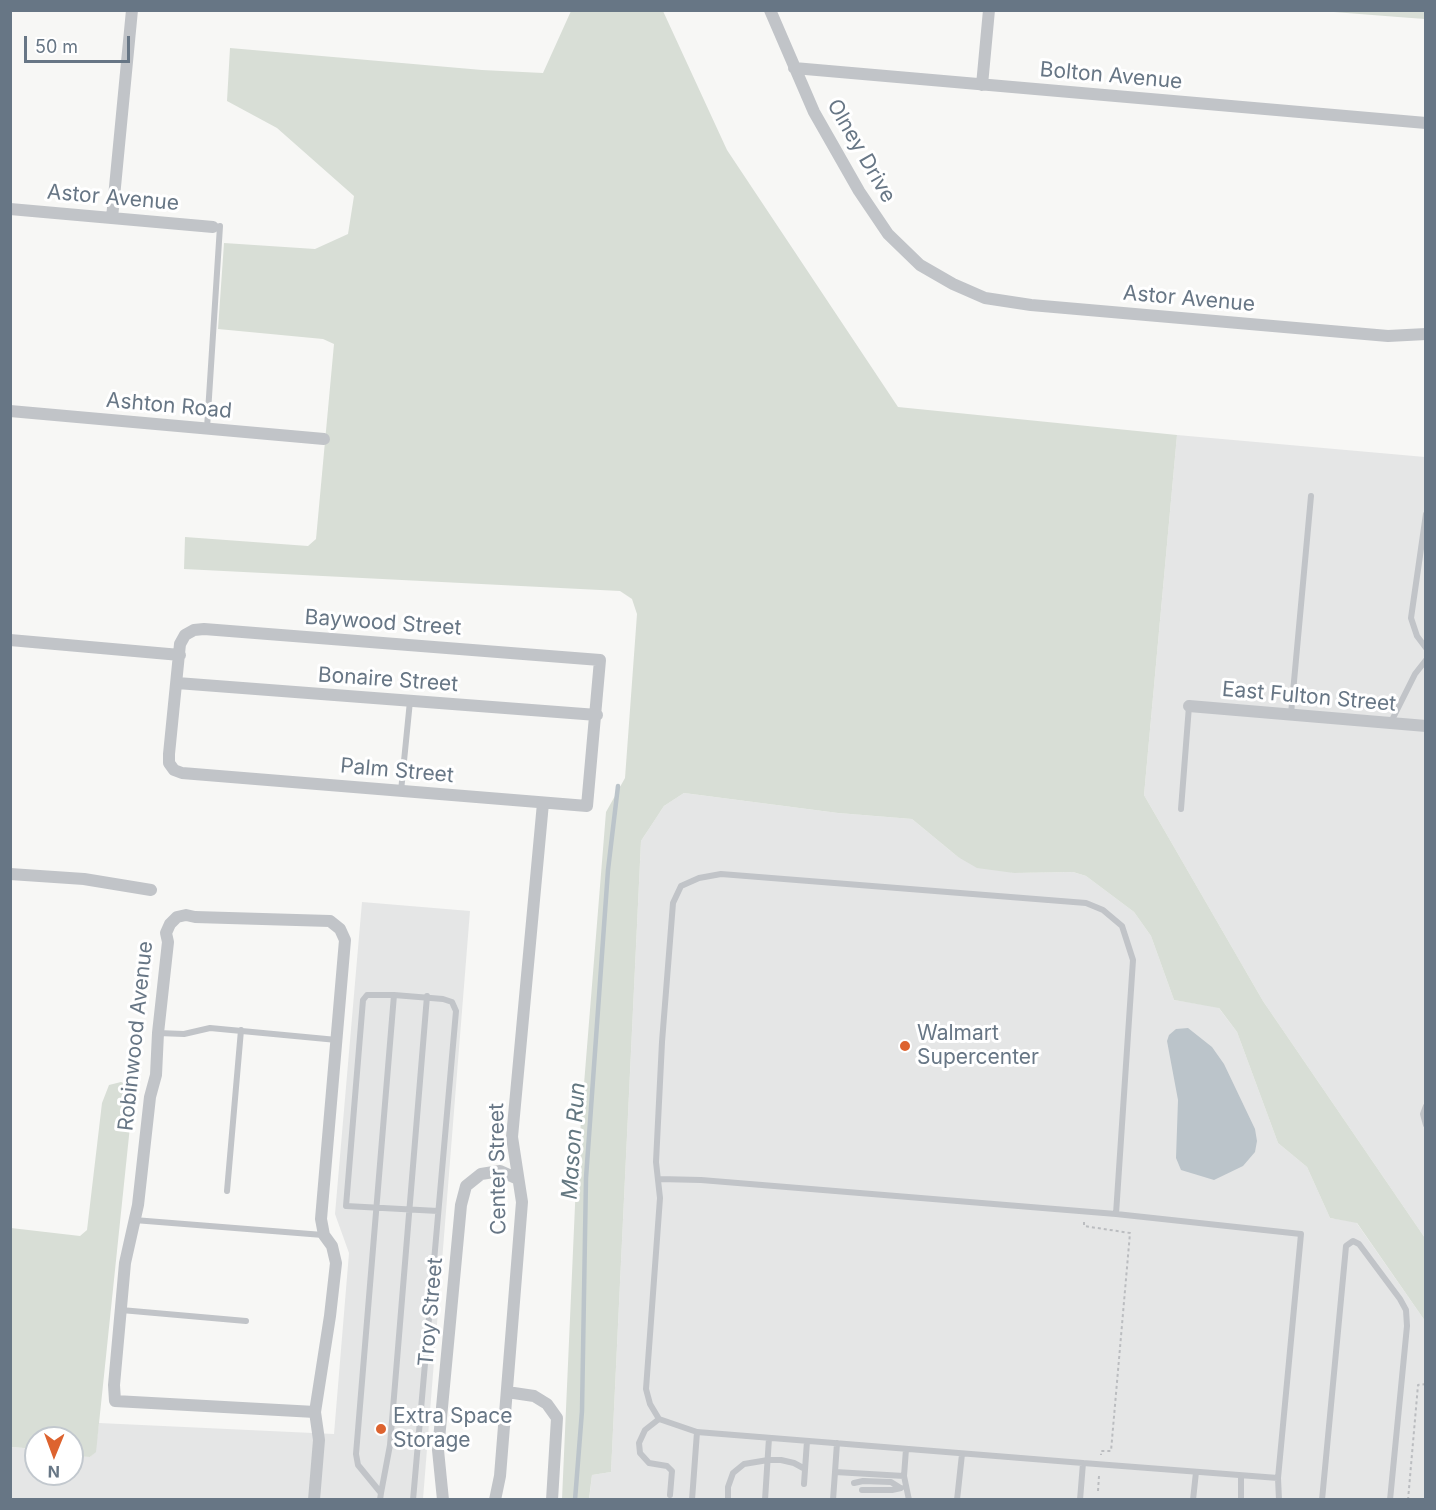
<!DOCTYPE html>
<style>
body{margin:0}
#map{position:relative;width:1436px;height:1510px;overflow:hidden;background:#f7f7f5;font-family:Inter,sans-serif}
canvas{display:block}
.frame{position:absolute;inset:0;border:12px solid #677685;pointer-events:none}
.north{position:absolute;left:24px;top:1426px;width:60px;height:60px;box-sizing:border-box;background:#fff;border:2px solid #c2c8ce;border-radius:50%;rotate:181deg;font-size:16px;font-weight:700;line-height:24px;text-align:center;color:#677685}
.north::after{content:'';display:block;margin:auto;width:21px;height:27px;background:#dd632f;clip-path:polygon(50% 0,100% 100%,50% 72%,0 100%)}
.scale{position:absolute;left:24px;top:36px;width:106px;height:27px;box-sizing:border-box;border:3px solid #677685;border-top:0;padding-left:8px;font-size:18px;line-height:21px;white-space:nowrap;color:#677685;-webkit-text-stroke:4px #fff;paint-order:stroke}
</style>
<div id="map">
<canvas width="1436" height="1510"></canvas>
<div class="frame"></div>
<div class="north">N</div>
<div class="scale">50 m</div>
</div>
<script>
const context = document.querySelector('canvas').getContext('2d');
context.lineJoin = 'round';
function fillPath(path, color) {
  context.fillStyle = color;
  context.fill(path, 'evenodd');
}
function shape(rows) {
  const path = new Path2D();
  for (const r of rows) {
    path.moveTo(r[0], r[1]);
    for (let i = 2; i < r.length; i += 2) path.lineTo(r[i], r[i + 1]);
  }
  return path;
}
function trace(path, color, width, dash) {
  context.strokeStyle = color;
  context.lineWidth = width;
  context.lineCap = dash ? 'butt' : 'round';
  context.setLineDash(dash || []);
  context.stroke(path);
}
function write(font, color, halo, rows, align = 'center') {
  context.font = font + ' Inter,sans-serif';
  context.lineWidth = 6;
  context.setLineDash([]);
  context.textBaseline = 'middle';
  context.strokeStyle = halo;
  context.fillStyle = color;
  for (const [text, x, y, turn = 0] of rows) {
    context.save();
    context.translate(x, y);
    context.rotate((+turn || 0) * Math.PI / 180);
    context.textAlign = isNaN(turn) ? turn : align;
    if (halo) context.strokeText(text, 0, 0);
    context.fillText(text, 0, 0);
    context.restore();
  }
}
fillPath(shape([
 [1177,435,1425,457,1425,1238,1263,1001,1144,795],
 [684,793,838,813,912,819,958,857,1014,873,1073,872,1086,876,1134,912,1151,936,1174,1000,1218,1007,1237,1032,1278,1143,1307,1167,1330,1218,1356,1222,1425,1321,1425,1499,589,1500,592,1475,611,1472,641,841,664,806],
 [362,902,470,911,423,1499,11,1499,10,1447,24,1448,36,1452,36,1474,72,1474,72,1456,90,1457,95,1452,99,1423,334,1434,349,1253,335,1214]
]), '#e5e6e6');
fillPath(shape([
 [571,11,663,11,727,150,898,407,1177,435,1144,795,1263,1001,1425,1238,1425,1321,1357,1223,1330,1218,1307,1167,1278,1143,1237,1032,1219,1008,1174,1000,1151,936,1134,912,1086,876,1073,872,1014,873,977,868,958,857,912,819,838,813,684,793,664,806,641,841,611,1472,592,1475,589,1499,562,1499,576,1183,606,812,625,778,637,614,632,599,620,591,184,569,185,537,308,546,316,539,334,344,323,339,218,329,224,243,315,249,348,234,354,196,277,128,227,101,230,48,482,70,543,73],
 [1321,11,1425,11,1425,19,1398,17],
 [121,1082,134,1088,96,1452,90,1457,72,1456,72,1438,36,1438,36,1452,24,1448,11,1447,11,1228,80,1236,87,1230,102,1103,109,1085]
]), '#d8ded6');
fillPath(shape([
 [1188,1028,1212,1047,1224,1064,1255,1129,1257,1141,1255,1152,1243,1166,1214,1180,1181,1170,1176,1158,1178,1100,1167,1041,1169,1035,1176,1029]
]), '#bbc4ca');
trace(shape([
 [575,1500,582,1411,586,1178,608,870,618,786]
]), '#bbc4ca', 4.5);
trace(shape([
 [1084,1222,1084,1226,1130,1233,1111,1451,1101,1451,1101,1455],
 [1098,1491,1099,1476],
 [1408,1500,1418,1385,1426,1384]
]), '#bbbdc0', 2, [3, 3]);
trace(shape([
 [207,428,220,226],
 [1426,514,1411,618,1417,636,1426,648],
 [1291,714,1311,496],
 [1391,722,1415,674,1426,660],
 [401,791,410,701],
 [1181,809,1189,706],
 [394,995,367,995,363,1000,346,1206,438,1211],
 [158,1033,184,1034,210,1028,337,1040],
 [1426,1106,1423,1114,1426,1125],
 [659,1179,701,1180,1116,1214],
 [227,1191,241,1030],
 [134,1220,323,1235],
 [121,1310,246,1321],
 [659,1419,645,1430,639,1443,640,1453,649,1463,667,1466,672,1471,670,1495],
 [697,1432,1083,1463],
 [906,1449,904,1476,909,1500],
 [835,1472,837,1443],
 [1241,1476,1241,1500],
 [1278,1478,1279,1500],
 [854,1483,863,1481,891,1482,899,1487],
 [804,1484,807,1441],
 [862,1490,892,1490,901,1488],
 [381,1493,390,1445,427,996],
 [380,1500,381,1493,358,1465,356,1454,394,995,443,999,452,1002,456,1011,413,1500],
 [692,1500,697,1432,659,1419,650,1404,646,1389,660,1198,656,1162,662,1042,673,903,681,886,699,878,721,874,1086,903,1103,910,1122,926,1133,960,1116,1214,1301,1234,1278,1478,1083,1463,1080,1500],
 [728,1500,728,1487,733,1473,744,1464,768,1460,781,1460,794,1463,805,1469],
 [765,1500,769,1438],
 [833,1500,835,1472,904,1476],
 [957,1500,962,1454],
 [1193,1500,1196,1472],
 [1322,1500,1345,1257,1346,1246,1353,1241,1359,1244,1400,1299,1406,1310,1407,1326,1390,1500]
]), '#c1c4c8', 6);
trace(shape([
 [770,10,814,112,859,191,888,234,920,265,953,284,985,298,1031,305,1388,336,1426,334],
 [794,68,1426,123],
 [982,85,989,10],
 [10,209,213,227],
 [112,218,132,10],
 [10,411,324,439],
 [204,629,600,660,587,806,182,773,174,770,169,763,169,754,180,644,185,635,194,630,204,629],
 [10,640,180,655],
 [177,683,597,715],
 [1189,706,1426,726],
 [10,874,84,879,151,890],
 [507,1392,534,1396,547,1404,557,1418,552,1500],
 [314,1500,319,1440,315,1412,330,1316,336,1263,332,1246,324,1235,321,1219,345,940,340,929,330,921,195,917,186,915,177,917,170,924,166,933,168,942,158,1033,156,1075,150,1097,138,1205,125,1263,114,1385,115,1401,315,1412],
 [443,1500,438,1450,461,1205,466,1186,481,1174,500,1171,518,1179],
 [495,1500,500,1476,522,1202,512,1137,543,803]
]), '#c1c4c8', 12);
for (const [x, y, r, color] of [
 [905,1046,6,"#dd632f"],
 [381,1429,6,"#dd632f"]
]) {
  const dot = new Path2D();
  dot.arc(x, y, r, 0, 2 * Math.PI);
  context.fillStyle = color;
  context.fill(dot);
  trace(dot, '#fff', 2);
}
write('21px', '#677685', '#fff', [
 ["Bolton Avenue",1111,76,5],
 ["Olney Drive",861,151,60],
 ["Astor Avenue",113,198,5],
 ["Astor Avenue",1189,299,5],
 ["Ashton Road",169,406,5],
 ["Baywood Street",383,623,4],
 ["Bonaire Street",388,680,4],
 ["East Fulton Street",1309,697,5],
 ["Palm Street",397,771,5],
 ["Robinwood Avenue",136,1036,-84],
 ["Center Street",498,1169,-91],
 ["Troy Street",431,1312,-85]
]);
write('21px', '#677685', '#fff', [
 ["Walmart",917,1034],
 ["Supercenter",917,1058],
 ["Extra Space",393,1417],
 ["Storage",393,1441]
], 'left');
write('italic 22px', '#637780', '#fff', [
 ["Mason Run",574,1141,-86]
]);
</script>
